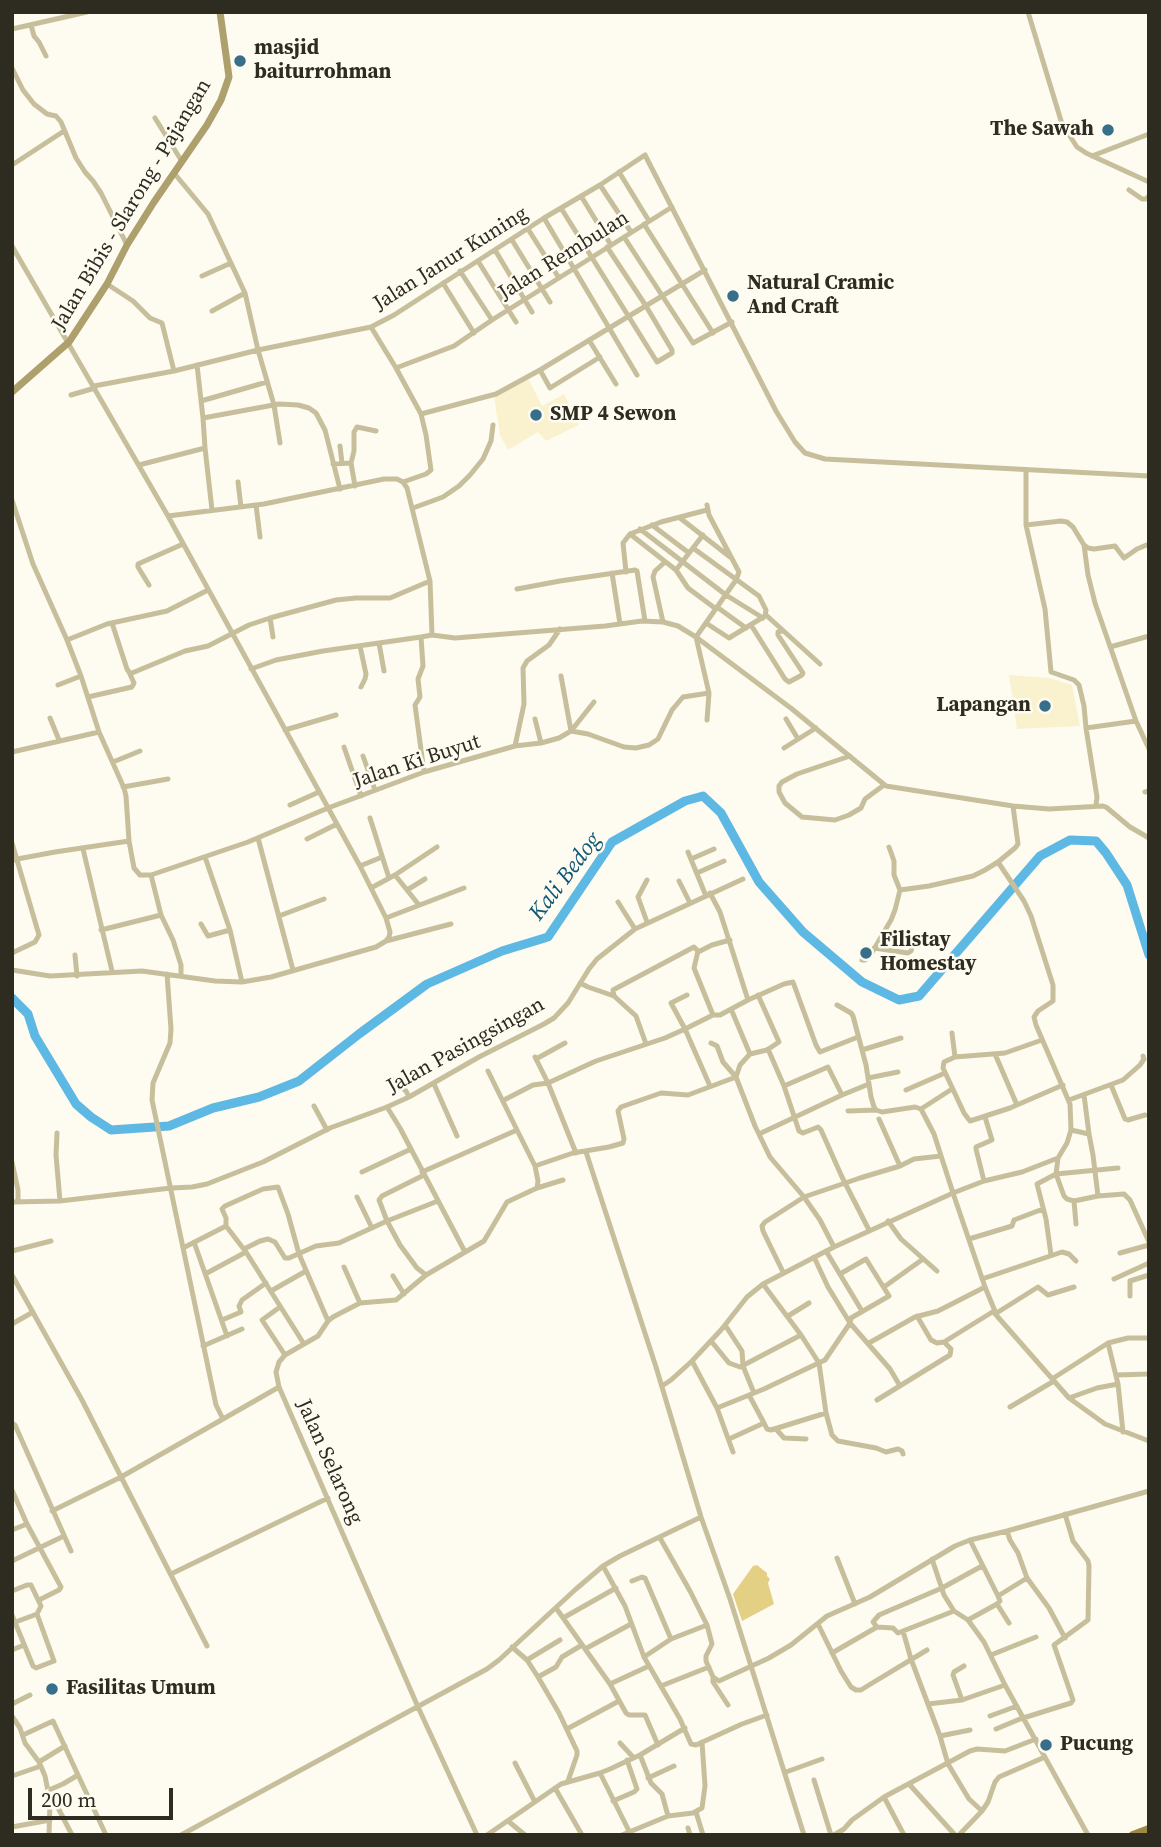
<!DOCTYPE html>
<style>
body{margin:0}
#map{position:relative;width:1161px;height:1847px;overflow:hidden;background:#fefbf1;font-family:"Source Serif 4",serif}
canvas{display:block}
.frame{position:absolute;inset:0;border:14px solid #2e2b21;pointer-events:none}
.scale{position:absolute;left:28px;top:1788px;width:145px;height:32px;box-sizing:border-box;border:4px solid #2e2b21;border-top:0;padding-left:9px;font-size:21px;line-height:24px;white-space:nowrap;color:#2e2b21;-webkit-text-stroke:5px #fefbf1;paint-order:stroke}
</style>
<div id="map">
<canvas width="1161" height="1847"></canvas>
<div class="frame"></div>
<div class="scale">200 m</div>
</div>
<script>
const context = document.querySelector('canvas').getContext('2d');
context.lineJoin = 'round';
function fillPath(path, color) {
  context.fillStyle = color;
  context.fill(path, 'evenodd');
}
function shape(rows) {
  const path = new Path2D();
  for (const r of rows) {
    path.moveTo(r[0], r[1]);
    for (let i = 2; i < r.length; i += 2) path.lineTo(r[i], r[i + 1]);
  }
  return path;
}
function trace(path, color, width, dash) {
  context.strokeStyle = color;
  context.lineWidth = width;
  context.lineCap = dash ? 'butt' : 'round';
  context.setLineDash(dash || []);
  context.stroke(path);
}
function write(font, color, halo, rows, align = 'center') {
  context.font = font + ' "Source Serif 4",serif';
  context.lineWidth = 5;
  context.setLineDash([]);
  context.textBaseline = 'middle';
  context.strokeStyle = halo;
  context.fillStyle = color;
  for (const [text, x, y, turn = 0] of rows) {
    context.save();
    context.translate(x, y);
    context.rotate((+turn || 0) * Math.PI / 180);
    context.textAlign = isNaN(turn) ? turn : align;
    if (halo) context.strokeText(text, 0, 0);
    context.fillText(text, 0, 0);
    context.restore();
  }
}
fillPath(shape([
 [528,378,542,406,564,394,579,425,546,441,538,432,508,450,500,435,494,396],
 [1009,675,1050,678,1072,685,1080,726,1017,729]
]), '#faf2cf');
fillPath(shape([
 [757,1565,767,1573,767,1576,770,1579,768,1583,774,1604,742,1621,733,1594,753,1566]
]), '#e4d085');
trace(shape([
 [12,998,28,1014,35,1036,76,1104,91,1117,111,1130,169,1126,213,1108,259,1097,299,1081,359,1034,427,984,502,951,548,937,612,842,685,801,703,796,721,813,759,882,803,932,862,982,899,1000,919,996,1040,856,1070,840,1096,841,1106,853,1127,885,1149,955]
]), '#5db8e3', 9);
trace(shape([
 [1028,12,1062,124,1077,147,1086,153,1149,182],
 [31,25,34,36,39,42,46,56],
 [12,29,87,12],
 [12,68,23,90,34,104,47,114,56,116,61,122,76,158,85,172,93,181,101,193,127,245],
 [155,118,181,160],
 [1092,156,1149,134],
 [12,165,64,131],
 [619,172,649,221],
 [174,173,208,214,245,293,258,350,274,405,280,443],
 [600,185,631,232],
 [1129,190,1142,199,1146,199,1149,196],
 [581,196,611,245],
 [561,208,657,362,672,353,672,350,646,306,607,247],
 [544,218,637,375],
 [644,224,713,333],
 [528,229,559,278],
 [624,237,693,343,732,322],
 [512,240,550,302],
 [12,246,168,516,360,866,386,918,390,932,389,937,386,941,376,947,271,977,242,982,215,981,142,971,50,976,12,970],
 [495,250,532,312],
 [478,261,516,322],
 [460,271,492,320],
 [202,276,231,263],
 [443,283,474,333],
 [107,284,133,301,150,318,162,323,174,371],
 [212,311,245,293],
 [371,327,396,368,421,414],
 [589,340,616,384],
 [197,365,203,418],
 [396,368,454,346,492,320,672,207],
 [540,370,550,388,600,357],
 [94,386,174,371,258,350,371,327,394,315,544,218,600,185,645,155,776,411,795,442,805,453,825,459,1149,476],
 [71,395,95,388],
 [201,401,267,382],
 [340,446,342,463],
 [205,448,203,418,279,404,298,405,309,408,316,413,325,430,340,489],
 [333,464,351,463],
 [139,465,205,448,212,510],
 [1026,470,1026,525,1045,609,1051,672,1074,680,1079,685,1084,706,1086,728,1097,797,1096,805],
 [238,482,241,507],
 [403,482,426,474,431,470,426,435,421,414,496,394,540,370,705,270],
 [355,486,351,463,354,451,354,432,357,427,376,431],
 [12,500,33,564,67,640,81,676,99,732,124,788,126,796,129,841,134,868,140,875,151,875,248,842,328,808,424,772,515,746,541,743,559,738,571,731,594,702],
 [256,505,260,537],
 [707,505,709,515,739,572,736,580,696,637,709,693,707,720],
 [413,508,443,497,459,486,470,475,483,459,491,441,493,425],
 [168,516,264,504,384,479,397,479,403,482,407,488,430,581,432,635],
 [680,518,730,557],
 [652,525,689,553],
 [1026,525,1061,521,1067,522,1073,527,1084,545,1088,548,1094,549,1115,546,1124,558,1137,549,1149,544],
 [640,529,726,595,763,618],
 [630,534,676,570,688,588,716,609],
 [1084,545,1088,575,1095,603,1136,721,1149,749],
 [693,548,759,596,766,610,765,616,729,638,706,623],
 [676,570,703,535],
 [626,572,623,543,630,534,661,522,707,510],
 [612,573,620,624],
 [149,585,138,567,138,564,183,544],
 [517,589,560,581,635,570,637,571,645,621],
 [717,607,746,628],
 [766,615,820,664],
 [270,618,273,637],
 [663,622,653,577,655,571,665,562],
 [112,623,127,669,129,672,132,673,185,651,208,646,249,625,270,618,336,600,356,598,390,598,430,581],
 [751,625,785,679,789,682,802,675,803,673,778,635,778,632,782,631],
 [421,637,423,666,418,679,420,697,415,705,424,772],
 [67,640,107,624,167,611,208,590],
 [379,643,384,671],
 [360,646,366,674,365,679,361,687],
 [1110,647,1149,636],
 [251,669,276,660,323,651,421,637,432,635,455,638,605,626,642,621,663,622,678,626,696,637,792,709,886,786,1013,806,1049,809,1103,806,1106,807,1130,827,1149,838],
 [561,676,571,731],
 [58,685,81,676],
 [88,697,132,687,134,683,129,672],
 [50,718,59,740],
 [535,719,541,743],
 [786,719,798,739],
 [1086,728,1136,721],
 [285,730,336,715],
 [571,731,588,734,624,747,636,748,649,745,658,739,672,710,683,697,709,693],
 [515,746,524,704,523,668,527,661,549,645,560,629],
 [344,747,361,796],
 [784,748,816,728],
 [12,752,99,732],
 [363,756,375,790],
 [850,756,797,774,782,782,779,786,779,792,785,803,802,817,835,820,849,815,861,808,865,799,884,785],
 [113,762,140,751],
 [123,787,168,779],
 [1145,792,1149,791],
 [290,805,319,792],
 [370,818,389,878],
 [258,838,293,970],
 [307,839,337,824],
 [12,843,39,935,35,942,12,953],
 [83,849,112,971],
 [688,852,706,896],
 [205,857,230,930,242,982],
 [691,859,714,849],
 [12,860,55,852,129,841],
 [360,866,382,857],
 [697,873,724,861],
 [151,875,161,915],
 [395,875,419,905],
 [647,880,638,897,647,922],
 [679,881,690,903],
 [371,888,395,875,437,847],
 [407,890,425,879],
 [900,890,929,886,973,876,985,870,998,862,1015,848,1018,844,1013,806],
 [710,893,720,912,748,1000],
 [618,902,635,929],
 [279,916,324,899],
 [386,918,464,888],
 [201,924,208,936,230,930],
 [101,930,161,915,173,940,181,965,181,976],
 [386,941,451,924],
 [874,948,908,953,911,951,913,944],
 [698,952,712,945,730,940],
 [75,955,77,976],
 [862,960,865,960,870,956,891,920,895,910,900,890,894,875,894,861,889,847],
 [167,974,171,1029,170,1043,153,1083,152,1100,216,1405,223,1419,279,1387,418,1707,477,1835],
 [580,983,588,987,614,996],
 [687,995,671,1003,685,1029,713,1015,720,1015,748,1000,784,984,793,982,816,1045,820,1052,858,1037],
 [837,1005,851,1013,853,1016,866,1065,871,1097,874,1107,876,1110,882,1112,915,1107,921,1109,934,1134,953,1193,984,1181,1022,1172,1058,1158,1067,1143,1071,1130,1070,1104,1036,1025,1034,1017,1038,1011,1053,1001,1053,985,1031,916,1024,901,998,862],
 [731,1009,750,1054,740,1065,736,1077],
 [952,1033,955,1057],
 [1042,1040,1005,1053,955,1057,944,1062,943,1068,964,1113,970,1121,1010,1108,1063,1085],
 [711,1043,717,1046,723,1062,736,1077,755,1126,770,1157,804,1197,820,1220,834,1247],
 [646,1044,636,1016,614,996,613,990,694,947,698,951,694,968,713,1015],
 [768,1049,784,1086,799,1131,803,1133,818,1127,821,1130,842,1177,869,1230],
 [862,1050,901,1038],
 [750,1054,767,1050,779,1042,758,995],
 [995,1054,1017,1105],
 [535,1057,548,1083,576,1153],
 [536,1059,565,1043],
 [488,1071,517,1130],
 [868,1078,898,1072],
 [392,1079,406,1091,409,1097],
 [434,1084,457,1136],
 [1111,1085,1125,1119,1128,1120,1145,1115],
 [784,1086,828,1067,842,1095],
 [906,1090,945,1073],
 [1084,1095,1089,1134],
 [504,1100,533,1085,548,1083,596,1061,665,1038,685,1029,710,1086],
 [1069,1100,1123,1080,1140,1065,1144,1059,1143,1056],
 [314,1106,327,1130],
 [387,1107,400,1128,465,1252],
 [921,1109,952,1089],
 [848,1111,876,1110],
 [879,1119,900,1166],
 [1071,1130,1089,1134,1093,1155,1098,1196],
 [57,1133,56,1155,60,1201],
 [759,1134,842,1095,869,1084],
 [586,1152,656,1367,701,1517,730,1599,804,1835],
 [12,1162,18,1190,18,1202],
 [362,1172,411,1149],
 [422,1172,517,1130,535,1166],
 [424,1175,382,1196,379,1200,387,1221,400,1245,417,1268,426,1275],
 [984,1181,976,1149,976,1147,992,1140,985,1117],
 [537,1188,563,1180],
 [357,1197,372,1228],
 [1074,1201,1067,1199,1064,1196,1056,1174,1118,1168],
 [12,1202,60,1201,171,1188,192,1187,207,1184,263,1162,330,1128,387,1107,409,1097,479,1057,544,1024,554,1018,568,1003,589,969,597,959,635,929,743,879],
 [888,1221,901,1239,937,1271],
 [1076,1224,1074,1201,1098,1196,1124,1194,1130,1200,1149,1242],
 [969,1239,1012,1226,1014,1220,1043,1209],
 [194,1242,227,1336],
 [183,1248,226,1226],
 [244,1249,260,1241,268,1239,275,1242,285,1258,289,1258,316,1246,339,1243,387,1221,438,1201],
 [12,1251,51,1241],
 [826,1251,862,1311],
 [1120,1253,1149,1245],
 [1051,1255,1046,1219,1037,1184,1056,1174,1058,1158],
 [814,1257,828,1287,850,1323,890,1369,900,1386],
 [344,1267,360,1303],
 [783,1272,763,1231,762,1226,765,1222,804,1197,860,1178,900,1166,914,1159,941,1156],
 [207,1273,246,1252],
 [12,1275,82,1400,207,1646],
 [393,1276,404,1294],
 [982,1279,1062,1252,1069,1254,1076,1261],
 [1114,1279,1149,1263],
 [763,1284,801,1335,819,1363,826,1413,832,1435,838,1441,876,1448,886,1452,898,1449,902,1451,903,1454],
 [884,1287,923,1259],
 [271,1291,306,1271],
 [1130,1296,1130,1281,1149,1275],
 [280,1307,262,1320,285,1355],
 [995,1314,1038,1287,1048,1295,1074,1287],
 [788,1316,809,1303],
 [917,1316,931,1340,937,1343,944,1342,994,1311],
 [222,1320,241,1312,239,1306,242,1300,266,1283],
 [12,1324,33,1312],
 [725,1325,742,1351,743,1366,754,1393],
 [711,1341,729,1363,740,1367,801,1335],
 [869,1343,915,1317,938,1311,985,1287],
 [1108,1343,1118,1384,1123,1432],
 [304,1344,246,1252,226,1226,226,1218,222,1209,225,1206,263,1189,278,1187,288,1214,299,1254,328,1321],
 [203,1346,242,1329],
 [692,1361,717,1408,764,1389,825,1360,850,1323,851,1318,889,1296,866,1259,840,1274],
 [1116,1375,1149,1374],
 [1052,1379,1108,1343,1128,1338,1149,1338],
 [662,1386,671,1380,692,1361,721,1330,747,1297,763,1284,834,1247,953,1193,985,1287,997,1316,1069,1398,1105,1424,1149,1441],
 [279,1387,276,1372,279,1362,285,1355,318,1336,328,1321,333,1317,360,1303,396,1300,426,1275,484,1241,507,1202,537,1188,538,1181,535,1166,573,1153,609,1147,623,1143,624,1139,618,1111,621,1107,661,1093,688,1095,736,1077],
 [749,1395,764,1423],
 [1069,1398,1097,1388,1118,1384],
 [877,1400,950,1355,951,1349,944,1342],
 [1010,1407,1054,1381],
 [717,1408,733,1452],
 [12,1423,15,1425,71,1551],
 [776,1429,784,1438,806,1439],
 [729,1439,764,1423,767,1429,771,1430,826,1413],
 [12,1490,27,1524,61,1587,59,1590,39,1600],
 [52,1511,121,1477,223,1419],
 [12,1530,27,1524],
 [1007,1531,1010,1540,1018,1553,1027,1578,1049,1608,1065,1638],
 [660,1538,690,1591,707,1625,712,1644,706,1656,706,1661,713,1677,719,1681,769,1658,791,1645,827,1616,870,1597,955,1546,970,1540,1007,1531,1149,1491],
 [970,1540,998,1596,1027,1578],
 [837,1558,855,1604],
 [932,1559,944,1595,954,1611,968,1620,984,1642,1005,1685,1088,1835],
 [12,1561,64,1536],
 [603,1566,625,1606,644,1657,680,1719,691,1744,696,1745,742,1724,767,1715],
 [982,1566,942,1588,879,1615,873,1622,877,1627,893,1628,898,1633,903,1631,911,1659,940,1736,948,1764,969,1799,982,1811],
 [171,1574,328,1498],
 [632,1581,642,1577,645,1578,671,1639],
 [12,1591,27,1585,31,1585,41,1606,37,1614,13,1623],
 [997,1604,1009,1623],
 [556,1608,610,1684,626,1713,629,1715,645,1715,658,1745],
 [12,1615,33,1666,36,1668,54,1661,37,1614],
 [563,1618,616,1588],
 [968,1620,997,1604,1000,1601,998,1596],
 [818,1624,841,1671,851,1687,856,1690,861,1690,869,1685,927,1650],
 [903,1631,954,1611],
 [512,1647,527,1660,538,1677,559,1713,577,1751,577,1755,568,1781],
 [585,1649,631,1624],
 [12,1650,24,1645],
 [832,1653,877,1627],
 [991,1655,1036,1637],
 [644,1657,671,1639,707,1625],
 [527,1660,560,1640],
 [538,1677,556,1667,562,1657,582,1645],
 [713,1677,713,1682,728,1705],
 [610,1684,649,1666],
 [661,1686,709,1667],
 [962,1700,953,1675,954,1672,964,1666],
 [12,1704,30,1695],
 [928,1704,962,1700,1005,1685],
 [12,1716,20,1728,25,1743,39,1762,45,1776,50,1801,49,1835],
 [990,1716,1017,1706],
 [567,1729,619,1701],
 [996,1729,1020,1719,1071,1703,1073,1700,1054,1645,1088,1620,1089,1566,1088,1561,1073,1541,1065,1514],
 [23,1735,53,1721,78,1775],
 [940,1736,970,1730],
 [620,1743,633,1757],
 [640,1755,651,1783,662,1794,668,1816],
 [39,1762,65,1746],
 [515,1763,535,1802],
 [786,1772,822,1759],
 [600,1773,631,1835],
 [12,1776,41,1766],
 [648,1778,674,1766],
 [814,1780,831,1835],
 [909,1784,955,1835],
 [555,1788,582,1835],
 [49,1790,63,1784,78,1775,106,1835],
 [884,1797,904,1835],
 [50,1801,54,1800,72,1835],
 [613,1801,634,1792,637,1789,627,1760],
 [696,1812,703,1835],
 [508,1821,525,1835],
 [12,1827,50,1820],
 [688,1828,690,1835],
 [181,1835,487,1669,499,1660,576,1589,603,1566,620,1556,701,1517],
 [487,1835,561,1784,600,1773,610,1769,640,1755,685,1728],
 [622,1835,668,1816,693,1813,702,1808,705,1786,702,1742],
 [834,1835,844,1829,852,1820,884,1797,970,1751,977,1749,1005,1751,1036,1739],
 [959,1835,982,1811,988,1802,995,1782,999,1777,1045,1757]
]), '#c7bf9c', 5);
trace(shape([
 [12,392,69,342,107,284,127,245,154,202,207,125,221,100,229,77,220,12]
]), '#aea06c', 7);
trace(shape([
 [1133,1835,1149,1829]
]), '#9c8a46', 8);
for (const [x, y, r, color] of [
 [240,61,7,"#376e89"],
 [1108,130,7,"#376e89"],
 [733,296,7,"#376e89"],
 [536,415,7,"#376e89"],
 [1045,706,7,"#376e89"],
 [866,953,7,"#376e89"],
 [52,1689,7,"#376e89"],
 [1046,1745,7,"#376e89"]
]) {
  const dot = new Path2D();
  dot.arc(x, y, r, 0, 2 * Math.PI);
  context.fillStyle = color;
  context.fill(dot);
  trace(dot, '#fefbf1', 2.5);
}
write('bold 21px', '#2e2b21', '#fefbf1', [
 ["masjid",254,49],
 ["baiturrohman",254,73],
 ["The Sawah",1094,130,"right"],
 ["Natural Cramic",747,284],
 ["And Craft",747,308],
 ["SMP 4 Sewon",550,415],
 ["Lapangan",1031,706,"right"],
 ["Filistay",880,941],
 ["Homestay",880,965],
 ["Fasilitas Umum",66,1689],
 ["Pucung",1060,1745]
], 'left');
write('21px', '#2e2b21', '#fefbf1', [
 ["Jalan Bibis - Slarong - Pajangan",132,205,-59],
 ["Jalan Rembulan",564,256,-32],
 ["Jalan Janur Kuning",451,259,-32],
 ["Jalan Ki Buyut",417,762,-18],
 ["Jalan Pasingsingan",466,1046,-29],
 ["Jalan Selarong",329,1462,66]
]);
write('italic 23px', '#0f5876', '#fefbf1', [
 ["Kali Bedog",566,877,-53]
]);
</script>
